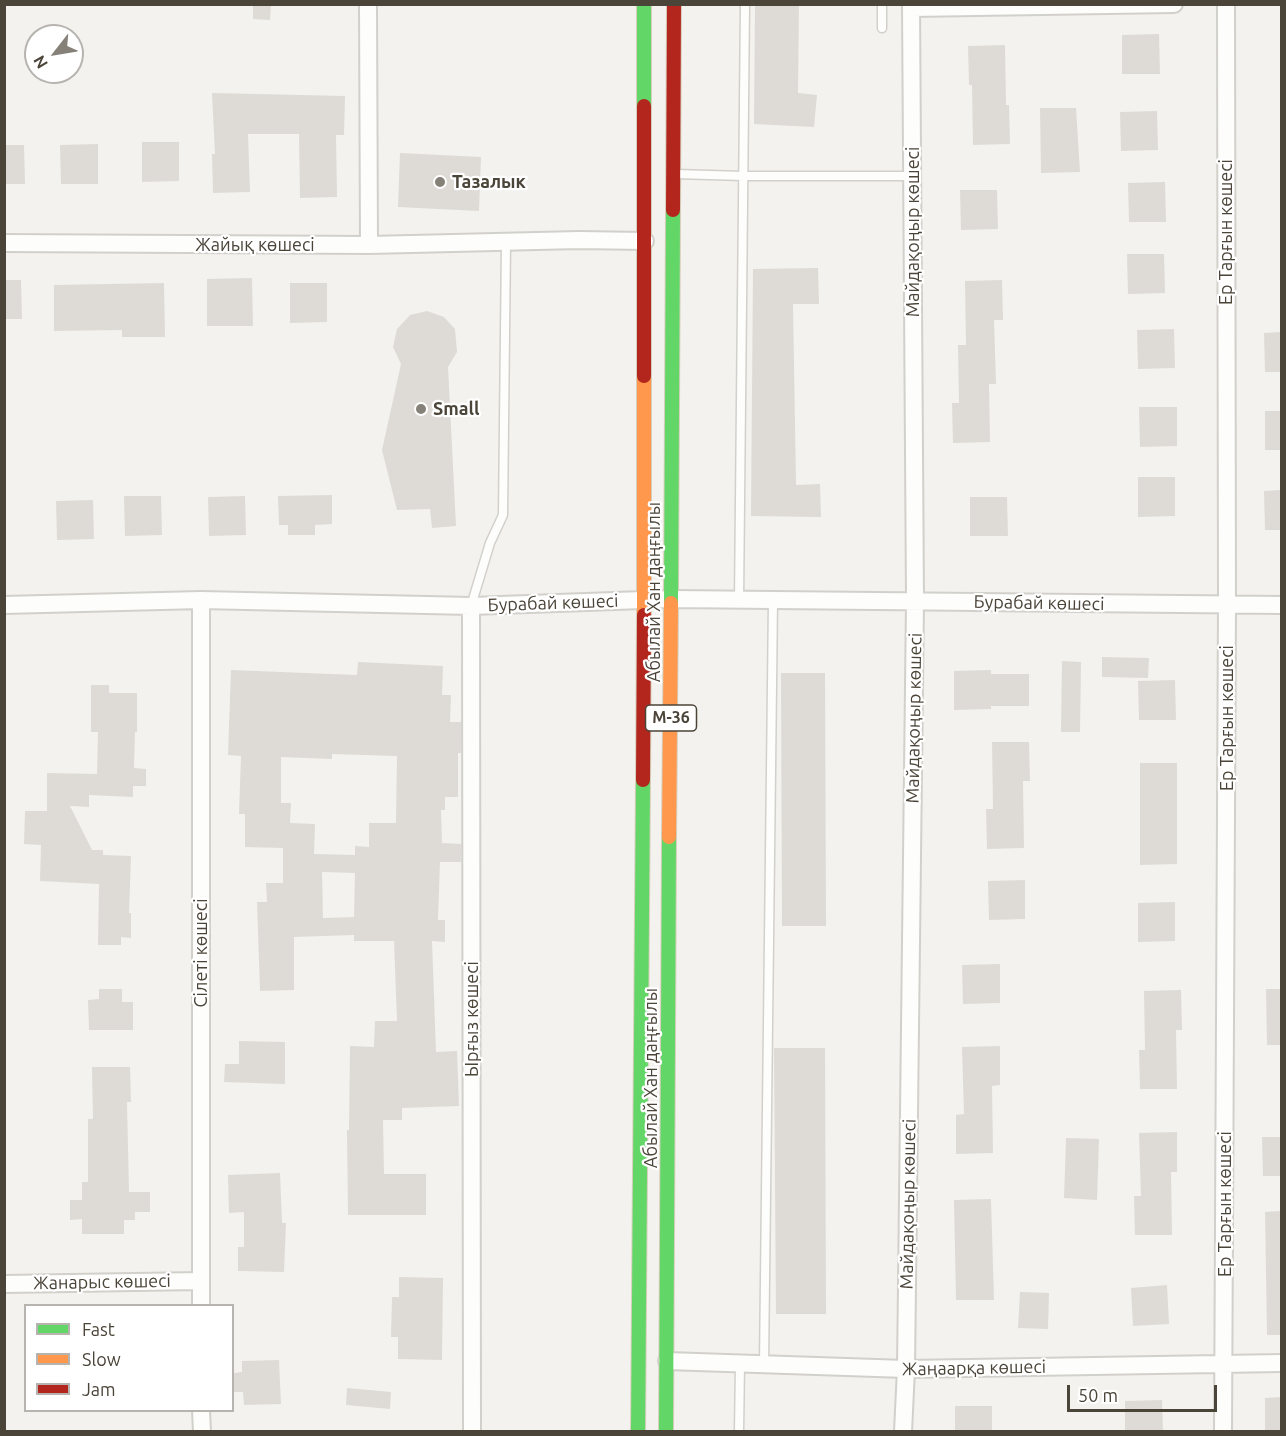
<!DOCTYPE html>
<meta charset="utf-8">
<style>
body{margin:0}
#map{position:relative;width:1286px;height:1436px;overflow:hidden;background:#f4f2ee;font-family:Ubuntu,sans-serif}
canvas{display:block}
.frame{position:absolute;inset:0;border:6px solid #4b4439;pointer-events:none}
.legend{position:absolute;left:24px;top:1304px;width:210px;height:108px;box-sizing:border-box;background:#fff;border:2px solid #b7b4b0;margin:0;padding:8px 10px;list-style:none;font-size:18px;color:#4b4439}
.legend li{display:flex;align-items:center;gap:12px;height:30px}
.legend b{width:30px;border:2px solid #b7b4b0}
.north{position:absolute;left:24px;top:24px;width:60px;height:60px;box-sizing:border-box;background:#fff;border:2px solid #b7b4b0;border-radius:50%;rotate:239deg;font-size:16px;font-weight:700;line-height:24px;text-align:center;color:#4b4439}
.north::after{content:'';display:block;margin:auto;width:21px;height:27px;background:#868178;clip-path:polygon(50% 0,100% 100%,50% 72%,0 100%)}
.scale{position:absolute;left:1067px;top:1385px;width:150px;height:27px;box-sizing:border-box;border:3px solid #4b4439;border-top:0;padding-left:8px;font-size:18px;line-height:21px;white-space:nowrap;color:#4b4439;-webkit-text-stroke:4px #fff;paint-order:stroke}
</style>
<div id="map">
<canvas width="1286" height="1436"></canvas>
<div class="frame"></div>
<ul class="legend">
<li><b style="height:8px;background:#63d668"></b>Fast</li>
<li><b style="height:8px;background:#ff974d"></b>Slow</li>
<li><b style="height:8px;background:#b3261e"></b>Jam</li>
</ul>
<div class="north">N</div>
<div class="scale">50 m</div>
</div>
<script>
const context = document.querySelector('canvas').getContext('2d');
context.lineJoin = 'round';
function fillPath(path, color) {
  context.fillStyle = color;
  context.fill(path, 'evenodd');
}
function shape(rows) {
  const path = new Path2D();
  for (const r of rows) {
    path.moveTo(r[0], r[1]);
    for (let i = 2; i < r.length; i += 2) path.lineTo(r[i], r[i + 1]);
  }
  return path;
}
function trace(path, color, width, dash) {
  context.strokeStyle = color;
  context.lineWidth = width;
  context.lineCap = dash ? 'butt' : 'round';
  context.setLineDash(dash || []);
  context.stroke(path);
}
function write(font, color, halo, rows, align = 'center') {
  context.font = font + ' Ubuntu,sans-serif';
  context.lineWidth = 4.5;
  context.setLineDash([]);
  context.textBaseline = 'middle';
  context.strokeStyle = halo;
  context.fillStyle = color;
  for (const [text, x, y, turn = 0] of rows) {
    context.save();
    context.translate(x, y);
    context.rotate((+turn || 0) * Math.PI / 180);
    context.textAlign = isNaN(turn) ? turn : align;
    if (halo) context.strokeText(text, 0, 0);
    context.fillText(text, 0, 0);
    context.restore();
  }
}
fillPath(shape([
 [253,4,271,4,270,20,253,19],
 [755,4,799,4,798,93,817,95,814,127,754,124],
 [1159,34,1160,74,1122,74,1122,35],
 [1005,45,1006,105,1009,105,1010,144,973,145,972,85,969,85,968,46],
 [212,93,345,96,344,135,336,135,337,197,300,198,299,134,248,134,250,192,213,193,212,154,215,154],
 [1040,108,1076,108,1080,172,1041,173],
 [1157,111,1158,150,1121,151,1120,112],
 [142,142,179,142,179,181,142,182],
 [98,144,98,184,61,184,60,145],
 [4,145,24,145,25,184,4,184],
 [400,153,481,157,479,211,398,207],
 [1165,182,1166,222,1129,222,1128,183],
 [960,190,997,190,998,229,961,230],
 [1127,254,1164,254,1165,293,1128,294],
 [818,268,819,304,793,304,796,485,820,484,821,517,751,516,753,269],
 [252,278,253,326,207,326,207,279],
 [4,280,21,280,22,319,4,319],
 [1002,280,1003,320,994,320,996,384,989,384,990,442,953,443,952,403,959,403,958,345,966,345,965,281],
 [164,283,165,337,122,337,122,330,54,331,54,285],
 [290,283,327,283,327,322,290,323],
 [427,311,444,317,455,329,457,352,448,367,456,526,432,528,430,509,397,510,382,450,401,364,393,347,397,329,410,315],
 [1174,329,1175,368,1138,369,1137,330],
 [1281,332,1281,372,1265,372,1264,333],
 [1139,407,1177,407,1177,446,1140,447],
 [1265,411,1281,411,1281,450,1265,450],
 [1138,477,1175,477,1175,516,1138,517],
 [1281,490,1281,530,1265,530,1264,491],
 [332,495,332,524,315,525,315,535,288,535,288,525,279,525,278,496],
 [124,496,161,496,162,535,125,536],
 [245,496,246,535,209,536,208,497],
 [970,497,1007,497,1008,536,970,536],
 [93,500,94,539,57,540,56,501],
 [1102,657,1149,658,1148,678,1102,677],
 [1062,661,1081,662,1080,732,1061,732],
 [358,662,443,666,442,695,451,695,450,722,461,722,461,753,458,753,458,797,445,797,445,810,441,810,442,843,461,844,461,862,440,862,438,920,445,920,445,942,432,941,436,1052,457,1051,459,1106,402,1108,402,1120,383,1120,384,1174,426,1174,426,1215,348,1215,347,1130,349,1130,350,1046,374,1047,375,1021,397,1021,394,941,354,941,354,935,294,937,294,990,260,991,257,902,267,902,266,883,283,883,283,848,245,847,245,814,239,814,241,756,228,755,231,670,357,675],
 [332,754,397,756,396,823,369,823,369,847,355,846,355,855,314,854,315,824,290,823,291,803,281,803,281,757,332,759],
 [322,872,355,873,354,917,323,918],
 [991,670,991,674,1029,674,1029,706,991,706,991,709,954,710,954,671],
 [781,673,825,673,826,926,782,926],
 [1175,680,1176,720,1139,720,1138,681],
 [91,685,109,685,109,693,137,693,137,732,135,732,134,768,146,769,146,786,133,786,133,797,89,795,89,807,70,806,92,850,103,850,103,855,131,856,129,913,131,913,131,938,121,937,121,945,98,945,99,884,40,881,41,845,24,844,25,811,47,811,47,773,97,774,98,732,91,732],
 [992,742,1029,742,1030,781,1023,781,1024,848,987,849,986,809,993,809],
 [1140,763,1177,763,1177,864,1140,865],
 [1025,880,1025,919,989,920,988,881],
 [1175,902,1175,941,1138,942,1138,903],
 [1000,964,1000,1003,963,1004,962,965],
 [99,989,122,989,122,1002,133,1002,133,1030,89,1030,88,1000,99,999],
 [1266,989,1281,989,1281,1045,1267,1045],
 [1181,990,1182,1030,1176,1030,1177,1089,1140,1089,1139,1050,1145,1050,1144,991],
 [239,1041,285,1042,285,1084,224,1082,225,1064,239,1064],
 [1000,1046,1000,1085,992,1086,993,1153,956,1154,956,1115,964,1114,962,1047],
 [774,1048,825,1048,826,1314,776,1314],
 [92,1067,130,1067,131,1102,127,1102,129,1192,150,1192,150,1212,135,1212,135,1220,124,1220,124,1234,82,1234,82,1219,70,1220,70,1200,82,1200,82,1182,88,1182,88,1119,93,1119],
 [1177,1132,1177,1172,1171,1172,1172,1235,1135,1235,1134,1196,1141,1196,1139,1133],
 [1262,1137,1281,1137,1281,1176,1263,1176],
 [1066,1138,1099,1139,1097,1200,1064,1198],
 [280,1173,282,1223,286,1223,284,1272,238,1271,238,1247,244,1247,244,1212,229,1213,228,1175],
 [991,1199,994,1300,956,1300,954,1200],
 [1281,1211,1281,1335,1267,1335,1265,1212],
 [399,1277,443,1278,442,1360,398,1359,398,1337,391,1337,392,1297,399,1297],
 [1167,1285,1169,1324,1133,1326,1131,1288],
 [1020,1292,1049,1293,1048,1329,1018,1328],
 [279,1360,281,1404,244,1405,243,1392,234,1392,234,1373,242,1372,242,1361],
 [347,1388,391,1392,390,1409,346,1405],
 [1281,1397,1281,1431,1265,1431,1265,1398],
 [1162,1400,1163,1431,1125,1431,1125,1401],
 [955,1406,992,1406,992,1431,955,1431]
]), '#dedbd6');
const lane = shape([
 [882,4,882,28],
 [676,174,743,176,912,176],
 [739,600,745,4],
 [471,606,490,543,503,515,506,242],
 [764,1364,773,600],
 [739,1432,740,1363]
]);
const street = shape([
 [368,4,369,245],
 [911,8,1174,4],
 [4,243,369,245,579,240,645,241],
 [4,605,201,600,471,606,672,599,1282,605],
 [471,606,472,1432],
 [4,1284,200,1281],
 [201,1306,201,600],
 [667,1361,906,1369,1282,1363],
 [201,1410,202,1432],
 [903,1432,906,1369,915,601,911,4],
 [1223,1432,1227,604,1226,4]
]);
const fast = shape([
 [644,4,644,106],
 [671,603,673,210],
 [638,1432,643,780],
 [666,1432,669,837]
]);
const slow = shape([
 [644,615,644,376],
 [669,837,671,603]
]);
const jam = shape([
 [644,106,644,376],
 [673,210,674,4],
 [643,780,644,615]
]);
trace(lane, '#d2d0cb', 11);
trace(street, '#d2d0cb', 20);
trace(fast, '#d6cebb', 16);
trace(slow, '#d6cebb', 16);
trace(jam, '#d6cebb', 16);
trace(lane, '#fdfdfc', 8);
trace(street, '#fdfdfc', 16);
trace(fast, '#63d668', 14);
trace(slow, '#ff974d', 14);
trace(jam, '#b3261e', 14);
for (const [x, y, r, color] of [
 [440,182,6,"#868178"],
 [421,409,6,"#868178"]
]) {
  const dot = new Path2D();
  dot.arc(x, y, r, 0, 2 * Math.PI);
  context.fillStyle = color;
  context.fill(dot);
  trace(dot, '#fff', 2);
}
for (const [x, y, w] of [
 [671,718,51]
]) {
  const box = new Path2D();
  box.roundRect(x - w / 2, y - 13, w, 26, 4.5);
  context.fillStyle = '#fff';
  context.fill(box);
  trace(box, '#4b4439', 1.5);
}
write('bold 16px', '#4b4439', null, [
 ["M-36",671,718]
]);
write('bold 18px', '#4b4439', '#fff', [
 ["Тазалык",452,182],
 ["Small",433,409]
], 'left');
write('18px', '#4b4439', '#fff', [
 ["Майдақоңыр көшесі",913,232,-90],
 ["Ер Тарғын көшесі",1226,232,-90],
 ["Жайық көшесі",255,245],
 ["Абылай Хан даңғылы",654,592,-90],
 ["Бурабай көшесі",553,603,-2],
 ["Бурабай көшесі",1039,603,1],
 ["Майдақоңыр көшесі",914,718,-89],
 ["Ер Тарғын көшесі",1227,718,-90],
 ["Сілеті көшесі",201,953,-90],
 ["Ырғыз көшесі",472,1019,-90],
 ["Абылай Хан даңғылы",651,1078,-90],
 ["Майдақоңыр көшесі",908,1204,-89],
 ["Ер Тарғын көшесі",1225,1204,-90],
 ["Жанарыс көшесі",102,1282,-1],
 ["Жаңаарқа көшесі",974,1368,-1]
]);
</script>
